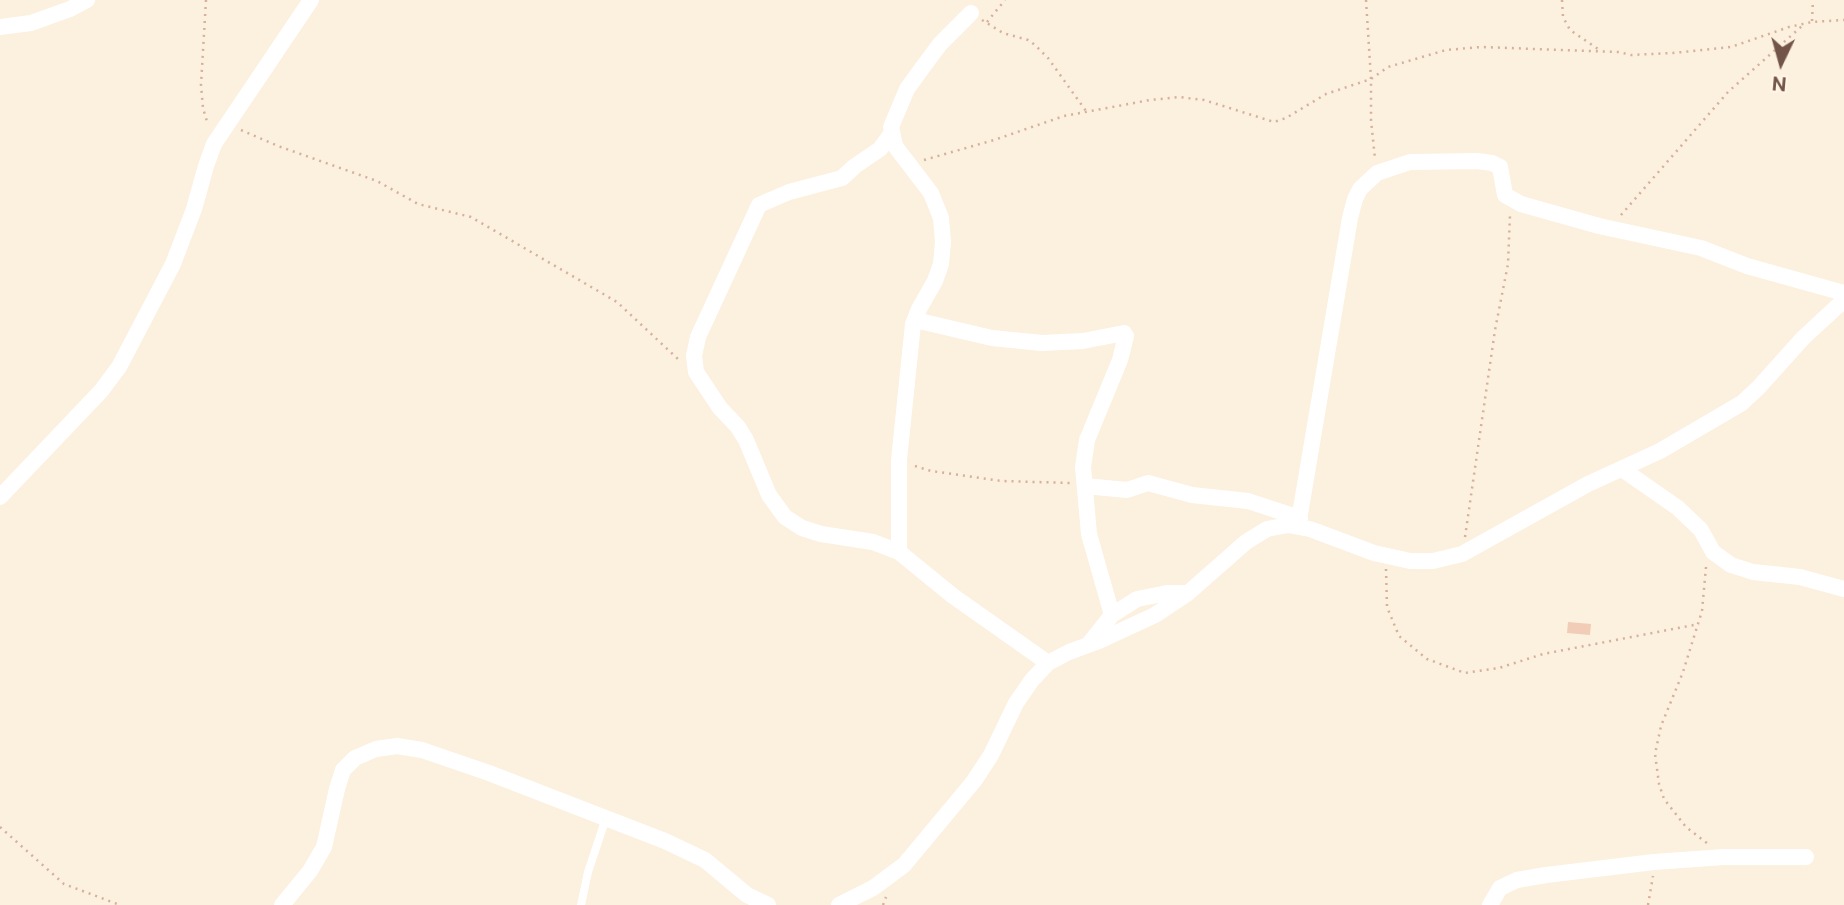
<!DOCTYPE html>
<style>
body{margin:0}
#map{position:relative;width:1844px;height:905px;overflow:hidden;background:#fcf0df;font-family:"Public Sans",sans-serif}
canvas{display:block}
.north{position:absolute;left:1746px;top:28px;width:70px;height:70px;-webkit-text-stroke:5px #fff4e5;paint-order:stroke;rotate:185deg;font-size:19px;font-weight:700;line-height:28px;text-align:center;color:#725548}
.north::after{content:'';display:block;margin:auto;width:24px;height:32px;background:#725548;clip-path:polygon(50% 0,100% 100%,50% 72%,0 100%)}
</style>
<div id="map">
<canvas width="1844" height="905"></canvas>
<div class="north">N</div>
</div>
<script>
const context = document.querySelector('canvas').getContext('2d');
context.lineJoin = 'round';
function fillPath(path, color) {
  context.fillStyle = color;
  context.fill(path, 'evenodd');
}
function shape(rows) {
  const path = new Path2D();
  for (const r of rows) {
    path.moveTo(r[0], r[1]);
    for (let i = 2; i < r.length; i += 2) path.lineTo(r[i], r[i + 1]);
  }
  return path;
}
function trace(path, color, width, dash) {
  context.strokeStyle = color;
  context.lineWidth = width;
  context.lineCap = dash ? 'butt' : 'round';
  context.setLineDash(dash || []);
  context.stroke(path);
}
fillPath(shape([
 [1568,622,1591,624,1590,635,1567,633]
]), '#f1ccb7');
trace(shape([
 [206,0,201,85,203,108,208,125],
 [1366,0,1371,79,1371,120,1375,159],
 [1562,0,1563,17,1570,30,1601,51],
 [982,20,1003,33,1028,40,1035,45,1048,58,1086,111],
 [1812,21,1813,0],
 [987,22,1005,0],
 [241,130,278,146,377,181,418,204,471,217,617,302,679,360],
 [924,160,994,140,1064,116,1150,100,1179,97,1204,100,1274,122,1286,118,1326,94,1371,79,1388,67,1446,50,1481,47,1619,52,1631,55,1673,53,1731,47,1789,27,1812,22,1844,20],
 [1621,215,1728,92,1802,26],
 [915,466,931,471,1002,481,1071,483],
 [1465,537,1495,330,1508,264,1510,215],
 [1706,567,1702,611,1683,672,1661,726,1655,754,1659,784,1664,799,1686,827,1708,844],
 [1386,569,1387,607,1399,636,1427,659,1465,673,1499,668,1543,654,1699,624],
 [0,827,64,884,120,905],
 [883,905,886,897],
 [1648,905,1653,876]
]), '#d5b09b', 2.5, [2, 5]);
trace(shape([
 [581,905,588,872,606,818]
]), '#fff', 8);
trace(shape([
 [0,27,31,23,70,9,87,0],
 [891,134,880,149,855,166,842,178,789,192,759,205,698,337,694,356,696,372,720,408,738,427,746,440,769,495,785,517,802,528,821,534,873,542,899,552,953,596,1048,663],
 [915,320,992,338,1042,343,1083,341,1124,333,1126,336,1120,360,1087,440,1083,467,1089,534,1112,615],
 [1622,469,1678,508,1701,530,1713,552,1731,565,1753,572,1800,577,1844,589],
 [1085,486,1127,490,1148,483,1192,495,1248,501,1300,518],
 [0,497,101,391,119,367,173,264,194,209,206,166,214,144,311,0],
 [1298,526,1350,218,1355,199,1360,189,1377,173,1410,162,1477,161,1492,163,1500,167,1505,195,1521,204,1599,226,1701,248,1747,266,1844,293],
 [899,552,899,460,913,324,919,309,935,281,941,264,943,242,941,218,931,193,895,146,891,127,907,89,920,71,940,44,971,13],
 [1088,645,1112,615,1137,599,1167,593,1188,593],
 [282,905,310,871,324,847,337,789,343,770,355,758,376,749,397,746,422,750,489,773,665,841,705,860,747,895,768,905],
 [839,905,873,888,904,865,974,781,991,755,1016,703,1032,680,1048,663,1069,652,1099,641,1155,615,1188,593,1246,542,1267,529,1288,525,1310,529,1374,553,1410,561,1433,561,1462,554,1588,484,1660,451,1742,403,1759,387,1803,338,1844,300],
 [1490,905,1500,888,1517,880,1546,875,1654,862,1724,857,1806,857]
]), '#fff', 16);
</script>
